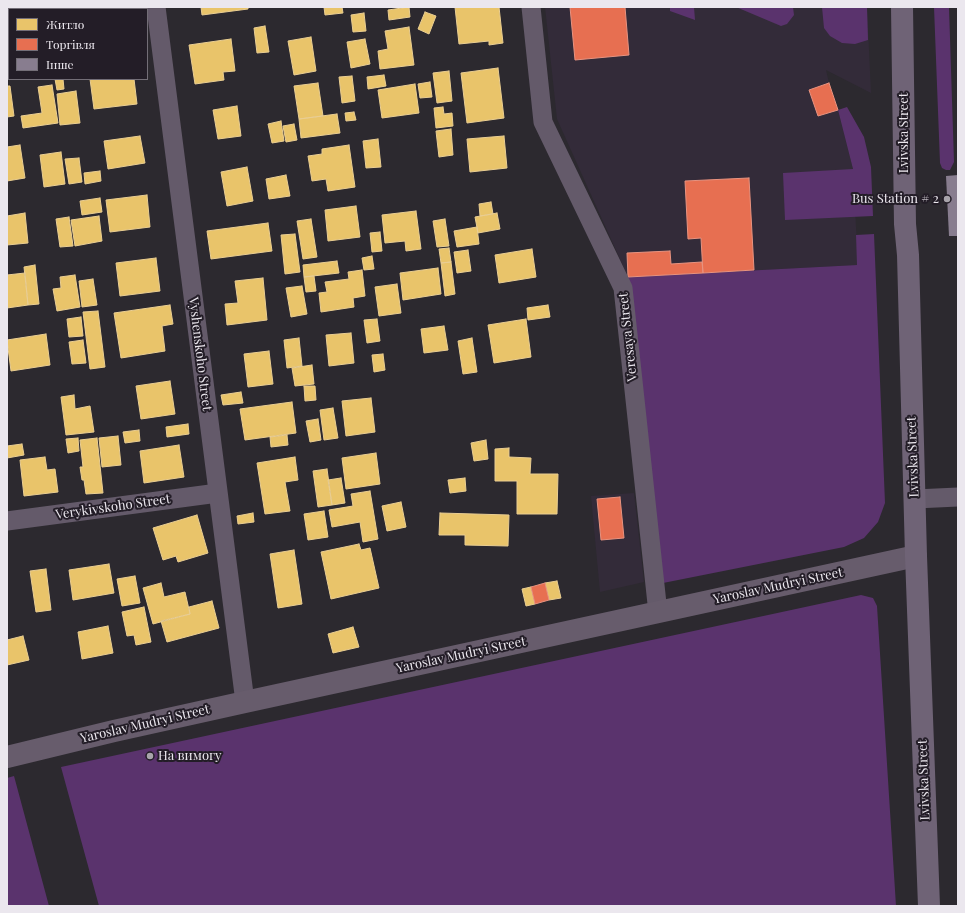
<!DOCTYPE html>
<meta charset="utf-8">
<style>
body{margin:0}
#map{position:relative;width:965px;height:913px;overflow:hidden;background:#2c292f;font-family:"Playfair Display",serif}
canvas{display:block}
.frame{position:absolute;inset:0;border:8px solid #ebe7ee;pointer-events:none}
.legend{position:absolute;left:8px;top:8px;width:140px;height:72px;box-sizing:border-box;background:#231d27;border:1px solid #736e77;margin:0;padding:5px 7px;list-style:none;font-size:12px;color:#ebe7ee}
.legend li{display:flex;align-items:center;gap:8px;height:20px}
.legend b{width:20px;border:1px solid #736e77}
</style>
<div id="map">
<canvas width="965" height="913"></canvas>
<div class="frame"></div>
<ul class="legend">
<li><b style="height:11px;background:#e9c46a"></b>Житло</li>
<li><b style="height:11px;background:#e76f51"></b>Торгівля</li>
<li><b style="height:11px;background:#887d8f"></b>Інше</li>
</ul>
</div>
<script>
const context = document.querySelector('canvas').getContext('2d');
context.lineJoin = 'round';
function fillPath(path, color) {
  context.fillStyle = color;
  context.fill(path, 'evenodd');
}
function shape(rows) {
  const path = new Path2D();
  for (const r of rows) {
    path.moveTo(r[0], r[1]);
    for (let i = 2; i < r.length; i += 2) path.lineTo(r[i], r[i + 1]);
  }
  return path;
}
function trace(path, color, width, dash) {
  context.strokeStyle = color;
  context.lineWidth = width;
  context.lineCap = dash ? 'butt' : 'round';
  context.setLineDash(dash || []);
  context.stroke(path);
}
function write(font, color, halo, rows, align = 'center') {
  context.font = font + ' "Playfair Display",serif';
  context.lineWidth = 4;
  context.setLineDash([]);
  context.textBaseline = 'middle';
  context.strokeStyle = halo;
  context.fillStyle = color;
  for (const [text, x, y, turn = 0] of rows) {
    context.save();
    context.translate(x, y);
    context.rotate((+turn || 0) * Math.PI / 180);
    context.textAlign = isNaN(turn) ? turn : align;
    if (halo) context.strokeText(text, 0, 0);
    context.fillText(text, 0, 0);
    context.restore();
  }
}
fillPath(shape([
 [545,7,867,7,871,93,826,70,829,83,810,90,818,116,838,110,853,169,858,265,628,277,557,119],
 [634,493,644,582,600,592,591,496]
]), '#332b39');
fillPath(shape([
 [670,7,694,7,695,20,670,11],
 [736,7,793,7,794,15,787,24,781,26],
 [822,7,867,7,868,40,855,44,842,43,830,36,824,28],
 [934,7,949,7,954,162,950,170,946,170,942,168,940,163],
 [847,107,864,137,871,167,873,216,785,220,783,173,853,169,838,110],
 [874,234,885,503,878,522,864,538,844,547,663,583,628,277,857,265,856,235],
 [861,595,873,598,877,606,896,906,99,906,61,767],
 [14,776,49,906,7,906,7,778]
]), '#5a336d');
const homes = shape([
 [28,7,28,9,9,9,9,19,7,20,7,8,28,7],
 [201,7,248,7,248,9,202,15,201,7],
 [324,7,342,7,343,13,325,15,324,7],
 [409,7,410,17,389,20,388,10,409,7],
 [455,7,499,7,503,43,489,45,489,41,459,44,455,7],
 [425,12,436,16,429,34,418,29,425,12],
 [364,13,366,31,353,32,351,15,364,13],
 [7,22,9,22,9,60,7,60,7,22],
 [265,26,269,52,257,53,254,28,265,26],
 [409,27,414,65,380,69,378,51,388,49,385,31,409,27],
 [311,37,316,71,294,75,288,41,311,37],
 [231,39,235,71,223,72,224,80,195,84,189,45,231,39],
 [365,39,370,64,351,68,347,42,365,39],
 [498,68,504,118,467,123,461,73,498,68],
 [449,71,452,101,437,103,433,73,449,71],
 [384,75,386,86,368,89,367,77,384,75],
 [352,76,355,101,342,103,339,77,352,76],
 [55,79,63,79,64,89,57,90,55,79],
 [90,79,134,79,137,104,94,109,90,79],
 [430,82,432,97,420,98,418,84,430,82],
 [318,83,323,116,299,119,294,86,318,83],
 [415,84,419,113,382,118,378,90,415,84],
 [52,85,58,123,23,128,21,116,42,113,38,87,52,85],
 [7,86,10,86,14,116,7,117,7,86],
 [76,91,80,123,60,125,57,94,76,91],
 [237,106,241,136,218,139,213,110,237,106],
 [443,107,444,114,452,113,453,126,436,128,434,108,443,107],
 [354,112,356,120,346,121,345,113,354,112],
 [337,114,340,133,301,138,299,119,337,114],
 [281,121,284,141,272,143,268,124,281,121],
 [294,124,297,140,286,142,283,126,294,124],
 [451,129,453,155,439,157,436,131,451,129],
 [140,136,145,163,108,169,104,141,140,136],
 [504,136,507,168,470,172,467,139,504,136],
 [378,139,381,167,366,168,363,141,378,139],
 [20,145,25,178,7,181,7,147,20,145],
 [349,145,355,187,328,191,326,179,312,181,308,156,322,154,322,149,349,145],
 [61,152,65,184,44,187,40,155,61,152],
 [79,158,82,182,69,184,65,159,79,158],
 [247,167,253,201,227,206,221,172,247,167],
 [100,171,101,181,85,184,84,173,100,171],
 [286,175,290,196,269,199,266,179,286,175],
 [147,195,150,227,110,232,106,200,147,195],
 [100,198,102,212,82,215,80,201,100,198],
 [491,202,493,214,480,216,479,204,491,202],
 [356,206,360,237,328,241,325,210,356,206],
 [416,211,421,249,406,251,405,241,385,243,382,215,416,211],
 [25,213,28,243,7,245,7,216,25,213],
 [497,213,500,229,478,233,475,217,497,213],
 [99,216,102,241,75,246,71,220,99,216],
 [69,217,73,246,60,247,56,219,69,217],
 [311,219,317,257,303,259,297,221,311,219],
 [445,219,449,246,437,247,433,221,445,219],
 [268,223,272,251,211,259,207,231,268,223],
 [477,227,479,244,457,247,454,231,477,227],
 [380,232,382,251,372,252,370,233,380,232],
 [295,234,300,272,285,274,281,235,295,234],
 [449,248,451,262,441,263,439,249,449,248],
 [532,249,536,277,499,283,495,255,532,249],
 [468,250,471,271,457,273,454,252,468,250],
 [372,256,374,269,364,270,362,258,372,256],
 [156,258,160,291,120,296,116,263,156,258],
 [337,261,339,273,304,277,303,265,337,261],
 [451,262,455,294,445,296,441,263,451,262],
 [35,265,39,304,28,305,24,267,35,265],
 [438,268,441,294,403,300,400,273,438,268],
 [362,270,365,296,353,298,354,307,321,312,319,293,327,292,325,282,349,279,348,272,362,270],
 [25,273,28,305,7,308,7,275,25,273],
 [75,275,80,307,57,311,53,289,61,288,60,277,75,275],
 [314,276,316,291,306,292,304,277,314,276],
 [263,278,267,320,227,325,225,304,238,303,235,281,263,278],
 [93,279,97,305,82,307,79,281,93,279],
 [397,284,401,313,379,316,375,287,397,284],
 [302,286,307,314,291,317,286,288,302,286],
 [170,305,173,324,162,326,165,351,121,358,114,313,170,305],
 [548,305,550,317,528,320,527,308,548,305],
 [98,311,105,367,90,369,83,312,98,311],
 [81,317,83,336,69,337,67,319,81,317],
 [377,319,380,341,367,343,364,320,377,319],
 [526,319,531,357,494,363,488,325,526,319],
 [444,326,448,350,424,353,421,329,444,326],
 [351,333,354,363,329,366,326,335,351,333],
 [46,334,50,365,11,371,7,340,46,334],
 [299,338,302,366,287,368,284,340,299,338],
 [472,338,477,372,463,374,458,341,472,338],
 [83,340,86,363,72,364,69,342,83,340],
 [269,351,273,384,248,387,244,354,269,351],
 [383,354,385,370,374,372,372,355,383,354],
 [312,365,314,384,295,386,292,368,312,365],
 [170,381,175,414,141,419,136,386,170,381],
 [304,386,315,386,316,400,305,401,304,386],
 [241,392,243,403,223,405,221,395,241,392],
 [74,395,75,409,90,406,94,432,66,435,61,397,74,395],
 [371,398,375,432,346,436,342,401,371,398],
 [292,402,296,433,245,440,240,409,292,402],
 [333,408,338,438,324,440,320,410,333,408],
 [318,419,321,440,310,442,306,421,318,419],
 [188,424,189,434,167,437,166,427,188,424],
 [139,430,140,441,125,443,123,432,139,430],
 [287,435,288,445,271,447,270,437,287,435],
 [118,436,121,465,102,467,99,438,118,436],
 [78,438,79,451,68,453,66,439,78,438],
 [97,438,103,493,86,494,84,480,82,480,80,467,83,467,80,440,97,438],
 [486,440,488,459,474,461,471,443,486,440],
 [22,444,24,455,7,458,7,446,22,444],
 [179,445,184,477,144,483,140,451,179,445],
 [509,448,509,457,531,458,530,474,558,474,557,514,517,514,517,481,495,481,495,449,509,448],
 [376,453,380,484,346,489,342,458,376,453],
 [45,457,47,470,55,469,58,492,24,496,20,460,45,457],
 [295,457,298,480,285,482,290,511,265,514,257,463,295,457],
 [327,469,332,505,318,507,313,471,327,469],
 [341,478,345,503,332,505,328,480,341,478],
 [465,478,466,491,450,493,448,480,465,478],
 [370,491,378,539,363,542,360,522,332,527,329,510,353,506,351,494,370,491],
 [401,502,406,527,387,531,382,506,401,502],
 [324,511,328,537,308,540,304,514,324,511],
 [253,513,254,522,238,524,237,516,253,513],
 [440,513,509,515,508,546,465,545,465,535,439,535,440,513],
 [197,515,208,553,178,562,176,556,163,560,153,528,197,515],
 [359,544,361,550,370,548,379,588,331,599,321,552,359,544],
 [294,550,302,604,278,608,270,554,294,550],
 [109,564,114,593,73,600,69,570,109,564],
 [46,569,51,610,36,612,30,571,46,569],
 [135,576,140,603,122,606,117,579,135,576],
 [557,581,561,598,549,600,545,583,557,581],
 [161,583,164,597,185,592,190,614,153,624,143,588,161,583],
 [531,587,535,604,526,606,522,589,531,587],
 [212,601,219,628,167,642,161,621,190,614,189,607,212,601],
 [144,607,151,642,136,645,134,635,127,636,122,612,144,607],
 [108,626,113,653,82,659,78,632,108,626],
 [353,627,359,647,333,653,328,634,353,627],
 [23,636,29,660,7,665,7,640,23,636]
]);
fillPath(homes, '#e9c46a');
trace(homes, '#eace92', 1);
const shops = shape([
 [570,7,625,7,629,55,575,60,570,7],
 [829,83,838,110,818,116,809,90,829,83],
 [749,178,754,270,703,273,701,238,688,239,685,181,749,178],
 [670,251,671,264,702,262,703,273,628,277,627,253,670,251],
 [620,497,624,538,601,540,597,499,620,497],
 [545,583,549,600,535,604,531,587,545,583]
]);
fillPath(shops, '#e76f51');
trace(shops, '#e89380', 1);
fillPath(shape([
 [958,175,958,236,949,236,946,176]
]), '#887d8f');
trace(shape([
 [156,7,245,702],
 [531,7,543,122,623,288,658,613],
 [915,499,958,497],
 [7,521,218,493]
]), '#645a6a', 19);
trace(shape([
 [7,757,114,731,245,702,916,556]
]), '#675c6c', 22);
trace(shape([
 [902,7,905,224,908,255,916,556,929,906]
]), '#6f6376', 22);
for (const [x, y, r, color] of [
 [947,199,4,"#a8a4ab"],
 [150,756,4,"#a8a4ab"]
]) {
  const dot = new Path2D();
  dot.arc(x, y, r, 0, 2 * Math.PI);
  context.fillStyle = color;
  context.fill(dot);
  trace(dot, '#231d27', 1.5);
}
write('13px', '#ebe7ee', '#231d27', [
 ["Lvivska Street",904,133,-90],
 ["Veresaya Street",628,337,-96],
 ["Vyshenskoho Street",200,354,83],
 ["Lvivska Street",913,457,-92],
 ["Verykivskoho Street",113,507,-8],
 ["Yaroslav Mudryi Street",778,586,-12],
 ["Yaroslav Mudryi Street",461,655,-12],
 ["Yaroslav Mudryi Street",145,724,-13],
 ["Lvivska Street",924,780,-92]
]);
write('13px', '#ebe7ee', '#231d27', [
 ["Bus Station # 2",939,199],
 ["На вимогу",158,756,"left"]
], 'right');
</script>
